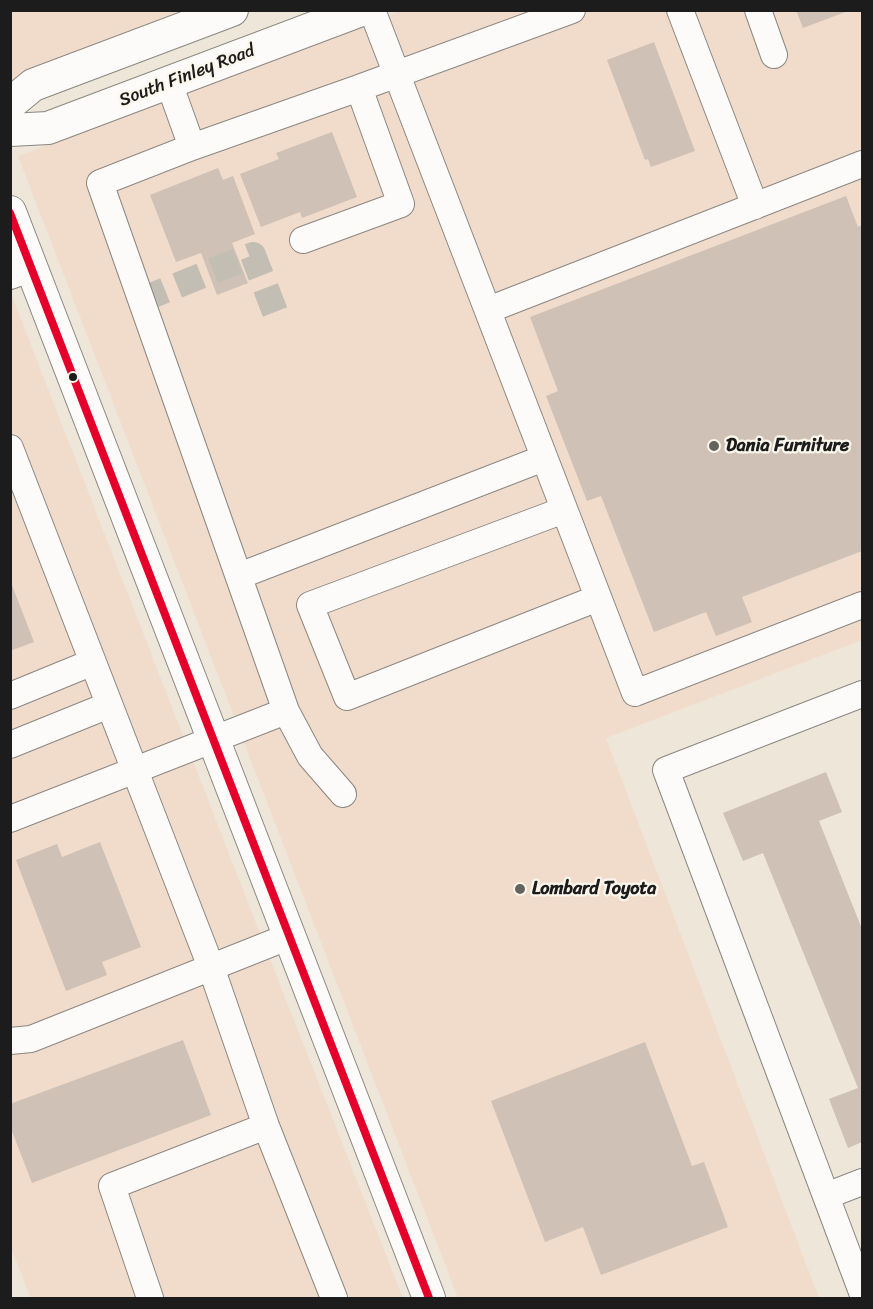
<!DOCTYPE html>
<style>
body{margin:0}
#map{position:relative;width:873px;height:1309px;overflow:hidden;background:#ede6d9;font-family:Sriracha,sans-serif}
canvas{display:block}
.frame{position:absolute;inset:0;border:12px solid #1c1c1c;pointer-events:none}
</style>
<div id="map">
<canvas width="873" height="1309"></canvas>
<div class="frame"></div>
</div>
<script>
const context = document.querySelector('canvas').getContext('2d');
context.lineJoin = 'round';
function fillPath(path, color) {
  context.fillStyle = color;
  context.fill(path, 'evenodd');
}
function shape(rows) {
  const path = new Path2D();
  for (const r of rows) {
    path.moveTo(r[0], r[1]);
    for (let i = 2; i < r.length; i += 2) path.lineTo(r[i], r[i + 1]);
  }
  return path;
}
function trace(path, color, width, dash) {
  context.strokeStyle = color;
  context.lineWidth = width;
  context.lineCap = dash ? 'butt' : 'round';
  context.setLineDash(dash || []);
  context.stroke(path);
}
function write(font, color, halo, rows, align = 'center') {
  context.font = font + ' Sriracha,sans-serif';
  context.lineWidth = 4.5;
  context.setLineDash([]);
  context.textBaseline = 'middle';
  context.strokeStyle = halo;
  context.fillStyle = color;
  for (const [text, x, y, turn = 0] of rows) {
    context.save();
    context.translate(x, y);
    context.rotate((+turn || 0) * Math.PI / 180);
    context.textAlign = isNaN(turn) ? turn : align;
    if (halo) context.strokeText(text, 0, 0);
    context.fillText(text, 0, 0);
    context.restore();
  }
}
fillPath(shape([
 [11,11,202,11,11,84],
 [401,11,862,11,862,640,606,738,819,1298,458,1298,18,156],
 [10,291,270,959,403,1298,31,1298,11,1248]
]), '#f1dccc');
fillPath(shape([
 [796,10,848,10,848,11,803,28],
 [654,42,695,151,651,167,648,159,645,160,607,60],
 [332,132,357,197,302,218,300,212,261,227,240,174,279,159,276,153],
 [218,168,223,180,233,176,255,234,232,243,248,283,217,295,201,253,176,262,150,195],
 [846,196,858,227,862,225,862,551,742,597,752,622,716,636,706,612,654,632,601,496,587,501,546,396,558,391,530,317],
 [10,580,34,642,10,651],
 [826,772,842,812,819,821,862,929,862,1142,848,1148,829,1099,858,1088,763,853,743,861,723,813],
 [100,842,141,947,102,962,107,975,66,991,16,860,57,844,62,857],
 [183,1040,211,1115,32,1183,10,1126,10,1104],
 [645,1042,692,1166,704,1162,728,1227,601,1275,583,1227,545,1242,491,1101]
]), '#cfc1b5');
trace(shape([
 [141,300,253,255,275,312]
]), '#c3beb3', 26, [26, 13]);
const minor = shape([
 [372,10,635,693,862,605],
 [680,10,755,206],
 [758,10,774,55],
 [359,88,572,10],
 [192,147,359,88,401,204,303,240],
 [10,276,32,268],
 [488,310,862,164],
 [10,448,211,967,266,1126,334,1298],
 [564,510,310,605,347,697,598,598],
 [239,576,544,458],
 [862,694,666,770,862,1292],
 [10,696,93,662],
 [286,711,310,756,343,794],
 [10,745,109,705],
 [10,819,286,711,100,183,192,147,169,83],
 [10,1041,31,1039,290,936],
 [826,1196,862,1182],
 [150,1298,112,1186,266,1126]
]);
const major = shape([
 [10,104,33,85,232,10],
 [10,130,48,128,361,10],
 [10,212,429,1298]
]);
trace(minor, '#8b8781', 28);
trace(major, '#8b8781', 34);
trace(minor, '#fcfbf9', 26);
trace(major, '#fcfbf9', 32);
trace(shape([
 [10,213,429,1298]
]), '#e4002b', 8);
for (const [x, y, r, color] of [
 [73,377,5,"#1c1c1c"],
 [714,446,6,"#65635e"],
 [520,889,6,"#65635e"]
]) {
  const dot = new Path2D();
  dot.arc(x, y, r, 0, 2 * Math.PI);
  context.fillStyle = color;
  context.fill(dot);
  trace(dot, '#fbf7ec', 2);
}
write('18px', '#1c1c1c', '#fbf7ec', [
 ["South Finley Road",187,76,-21]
]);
write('bold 18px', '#1c1c1c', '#fbf7ec', [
 ["Dania Furniture",726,446],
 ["Lombard Toyota",532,889]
], 'left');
</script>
